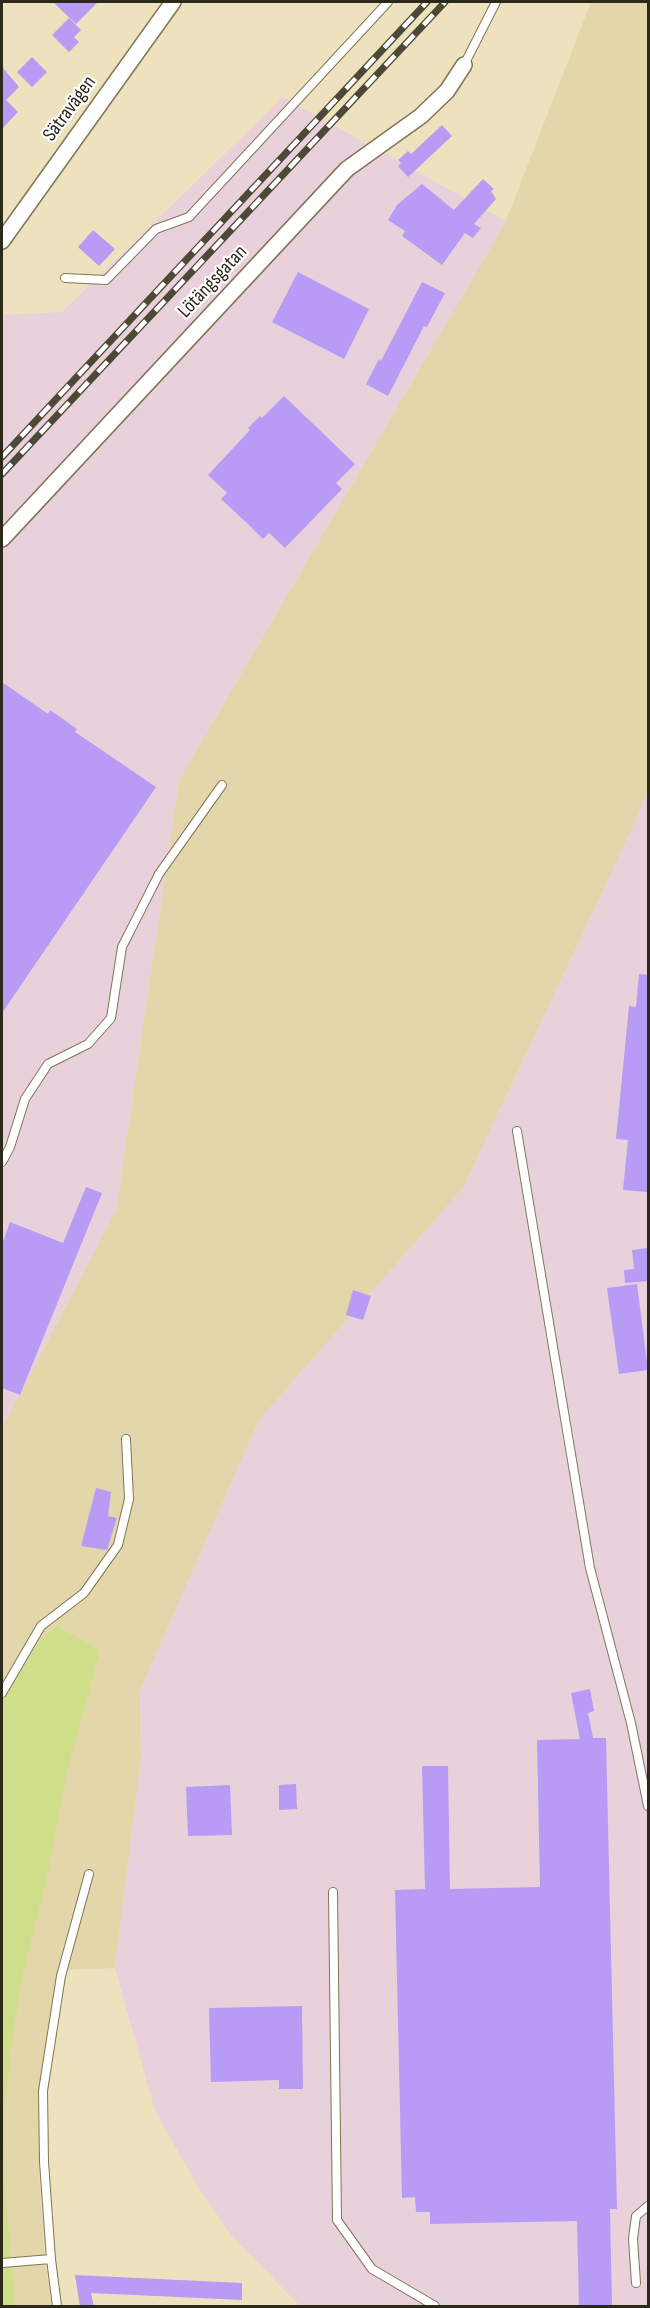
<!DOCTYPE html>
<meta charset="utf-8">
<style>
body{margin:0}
#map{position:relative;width:650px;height:2308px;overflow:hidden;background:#ede2bd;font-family:"Sofia Sans Condensed",sans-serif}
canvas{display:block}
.frame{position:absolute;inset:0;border:3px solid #2c281a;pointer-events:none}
</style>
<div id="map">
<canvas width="650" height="2308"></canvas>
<div class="frame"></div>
</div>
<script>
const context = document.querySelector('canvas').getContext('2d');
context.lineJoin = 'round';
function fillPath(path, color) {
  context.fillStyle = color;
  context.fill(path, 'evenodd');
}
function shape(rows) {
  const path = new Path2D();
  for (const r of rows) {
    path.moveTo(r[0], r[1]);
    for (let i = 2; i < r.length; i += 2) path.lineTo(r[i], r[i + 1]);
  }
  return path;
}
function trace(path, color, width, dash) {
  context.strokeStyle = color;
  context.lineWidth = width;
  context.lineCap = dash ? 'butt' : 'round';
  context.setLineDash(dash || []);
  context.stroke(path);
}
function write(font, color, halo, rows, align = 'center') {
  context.font = font + ' "Sofia Sans Condensed",sans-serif';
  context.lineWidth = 4.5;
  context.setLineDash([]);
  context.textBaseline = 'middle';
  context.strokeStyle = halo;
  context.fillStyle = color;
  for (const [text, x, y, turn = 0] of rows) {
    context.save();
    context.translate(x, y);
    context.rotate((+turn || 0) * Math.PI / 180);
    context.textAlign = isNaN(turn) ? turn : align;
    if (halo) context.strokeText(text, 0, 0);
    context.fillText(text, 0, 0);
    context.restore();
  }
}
fillPath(shape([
 [591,2,648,2,648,789,634,825,463,1188,259,1420,140,1691,141,1760,115,1968,60,1970,43,2073,39,2169,45,2260,52,2306,2,2306,2,1886,64,1775,100,1650,2,1703,2,1428,116,1210,179,780,506,221]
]), '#e3d6aa');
fillPath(shape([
 [283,97,506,221,179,780,116,1210,2,1428,2,315,62,312],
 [648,789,648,2306,300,2306,231,2235,198,2187,155,2111,115,1968,141,1760,140,1691,259,1420,463,1188,634,825]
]), '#e9d1dc');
fillPath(shape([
 [57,1626,100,1650,67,1772,47,1876,21,1982,11,2049,4,2109,5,2191,15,2306,2,2306,2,1703,39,1641]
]), '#cfdf89');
fillPath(shape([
 [53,2,98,2,76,24],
 [69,18,81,30,74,37,79,42,69,52,52,35],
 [32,57,47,72,32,87,17,72],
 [2,67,19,87,6,100,18,112,2,129],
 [442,125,452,136,408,177,398,166,401,163,398,160,408,151,411,154],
 [483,179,494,189,491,191,496,199,474,224,481,228,473,238,465,233,442,265,402,236,405,231,388,220,397,205,422,184,454,210],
 [93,230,115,249,99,266,78,247],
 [298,272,369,309,344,359,272,322],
 [422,282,445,293,427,327,424,326,388,396,366,384,379,359,381,361],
 [284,396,355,464,336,483,342,489,285,548,269,533,263,539,248,524,221,499,227,493,208,475,250,430,248,428,260,416,262,418],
 [2,682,48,714,50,710,77,729,75,732,156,787,2,1013],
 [639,974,648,975,648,1192,623,1190,628,1140,616,1139,629,1006,636,1007],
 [86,1187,102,1193,20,1395,2,1388,2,1244,10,1222,63,1243],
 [648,1248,648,1281,625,1283,624,1270,634,1269,632,1250],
 [637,1284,648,1370,619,1374,607,1288],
 [353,1290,371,1296,363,1320,346,1315],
 [96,1488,111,1492,108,1516,117,1518,107,1550,81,1546],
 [590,1689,594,1711,588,1713,593,1738,606,1738,617,2209,610,2209,612,2307,579,2307,577,2221,430,2224,430,2212,416,2212,415,2197,402,2198,395,1890,425,1889,422,1766,448,1766,450,1889,540,1887,537,1740,580,1739,571,1693],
 [296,1784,297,1809,279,1810,279,1785],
 [230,1785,232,1835,188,1836,186,1787],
 [302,2006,303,2089,279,2089,279,2080,211,2082,209,2008],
 [75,2275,242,2283,242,2300,91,2293,94,2307,80,2307]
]), '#b89bf4');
const lane = shape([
 [464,65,496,2],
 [65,278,106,280,156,229,189,217,388,2],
 [517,1131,590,1568,631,1723,648,1806],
 [2,1162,10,1147,25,1099,48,1064,88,1044,111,1018,122,947,159,874,222,785],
 [2,1693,41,1626,84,1593,118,1545,129,1499,126,1439],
 [333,1892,337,2220,372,2269,435,2306],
 [51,2259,44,2162,43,2091,61,1976,89,1874],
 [2,2263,51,2259,57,2306],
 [636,2283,633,2239,636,2216,648,2206]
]);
const street = shape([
 [2,241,173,2],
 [2,539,347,169,421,116,447,91,464,65]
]);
trace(lane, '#807655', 10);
trace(street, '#807655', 18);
trace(lane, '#fff', 8);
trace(street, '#fff', 15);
const rail = shape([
 [2,457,427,2],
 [2,474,445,2]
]);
trace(rail, '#4e4937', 7);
trace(rail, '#fff', 4.5, [14]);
write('20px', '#2c281a', '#fff', [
 ["Sätravägen",70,109,-54],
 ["Lötängsgatan",213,282,-47]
]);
</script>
